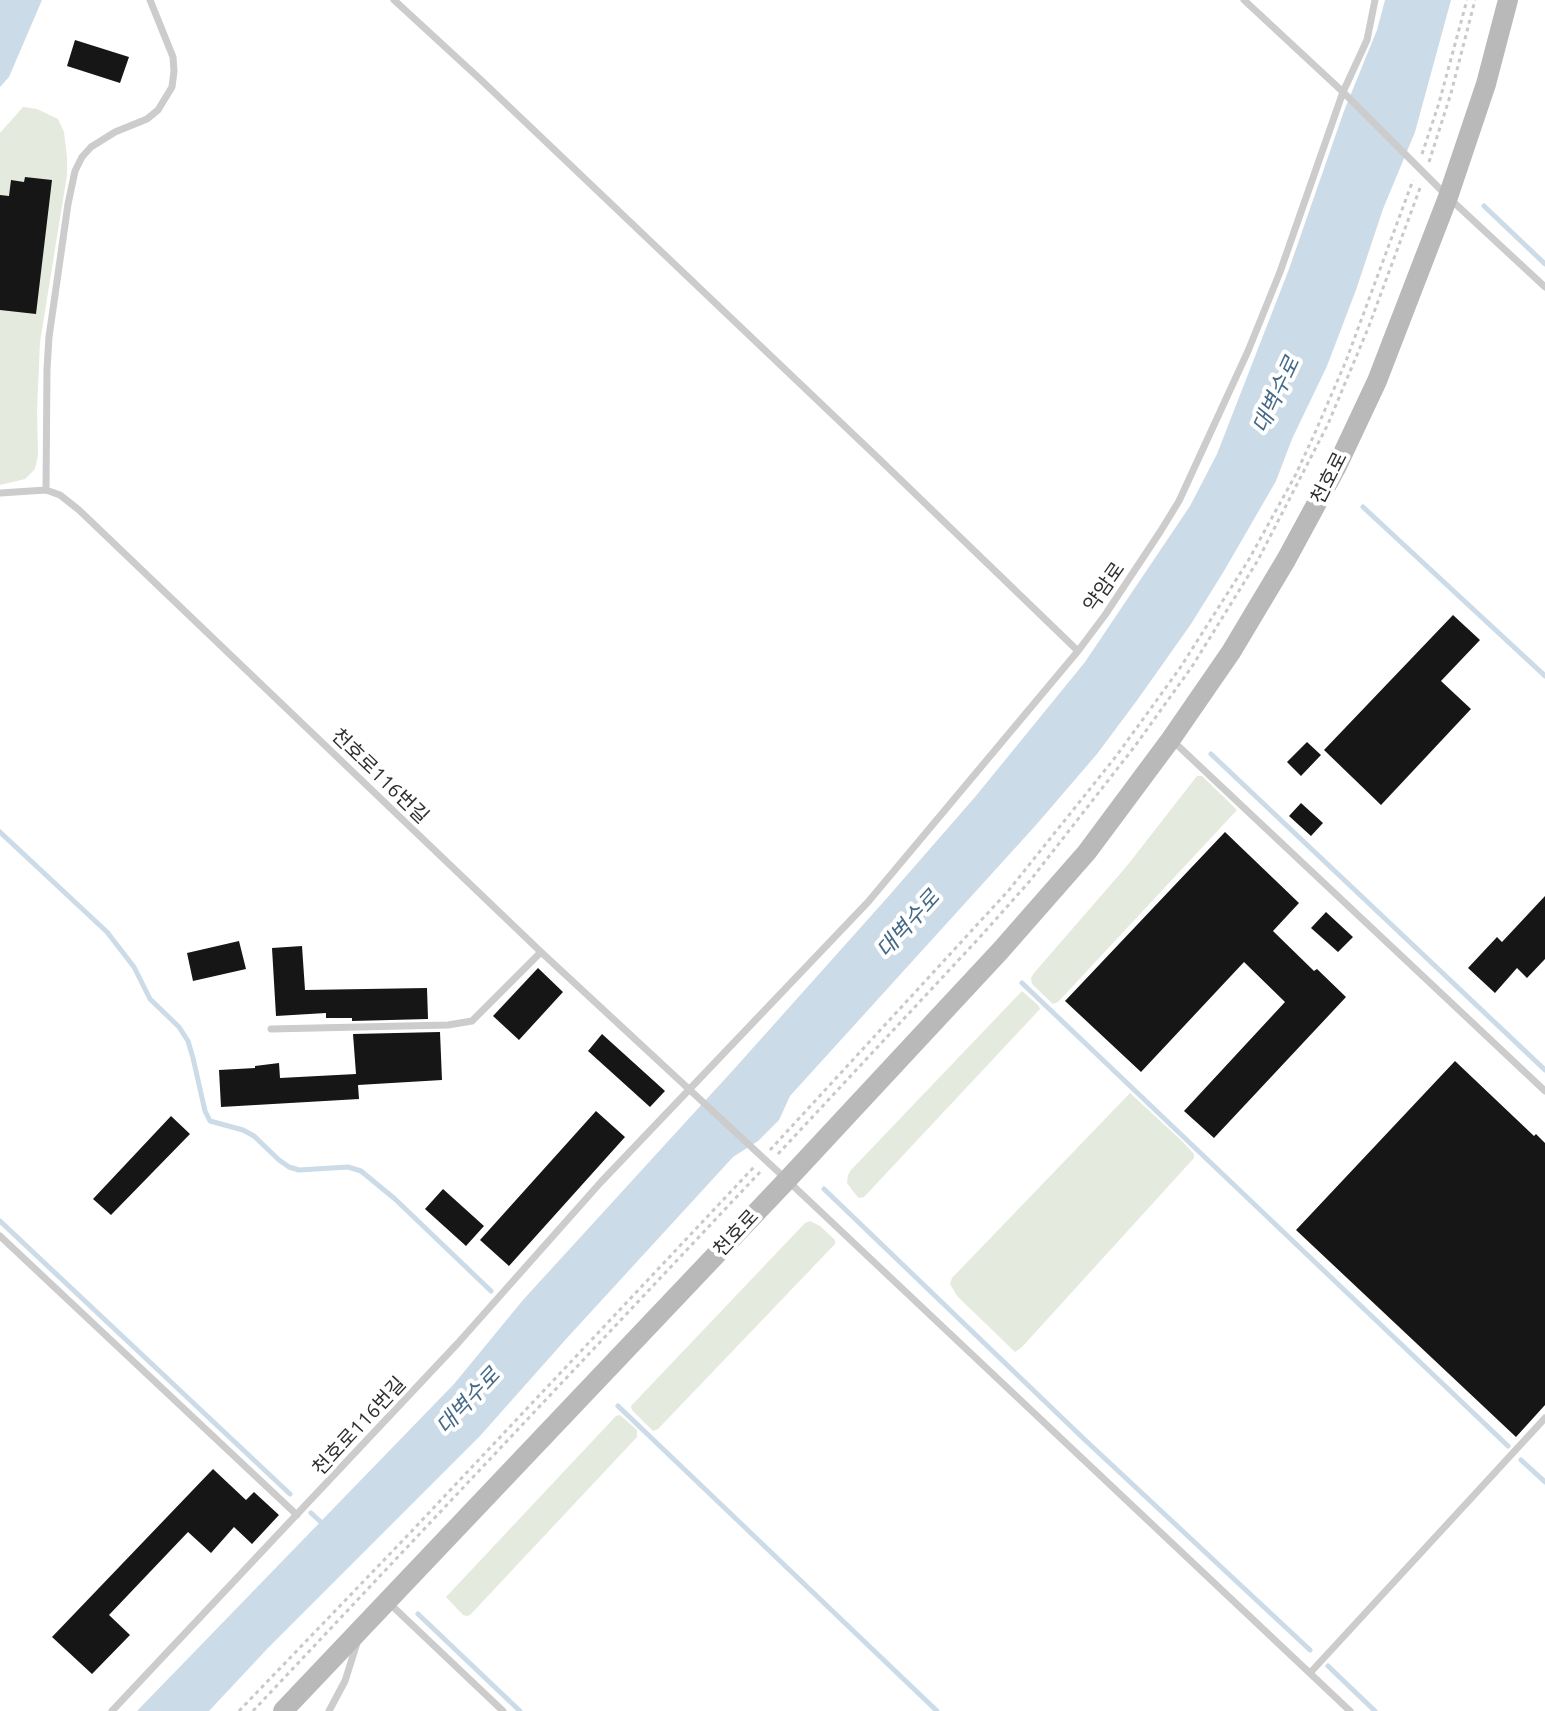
<!DOCTYPE html>
<meta charset="utf-8">
<style>
body{margin:0}
canvas{display:block;background:#fff}
</style>
<canvas width="1545" height="1711"></canvas>
<script>
const context = document.querySelector('canvas').getContext('2d');
context.lineJoin = 'round';
function fillPath(path, color) {
  context.fillStyle = color;
  context.fill(path, 'evenodd');
}
function shape(rows) {
  const path = new Path2D();
  for (const r of rows) {
    path.moveTo(r[0], r[1]);
    for (let i = 2; i < r.length; i += 2) path.lineTo(r[i], r[i + 1]);
  }
  return path;
}
function trace(path, color, width, dash) {
  context.strokeStyle = color;
  context.lineWidth = width;
  context.lineCap = dash ? 'butt' : 'round';
  context.setLineDash(dash || []);
  context.stroke(path);
}
function write(font, color, halo, rows, align = 'center') {
  context.font = font + ' Ubuntu,"Noto Sans KR",sans-serif';
  context.lineWidth = 8;
  context.setLineDash([]);
  context.textBaseline = 'middle';
  context.strokeStyle = halo;
  context.fillStyle = color;
  for (const [text, x, y, turn = 0] of rows) {
    context.save();
    context.translate(x, y);
    context.rotate((+turn || 0) * Math.PI / 180);
    context.textAlign = isNaN(turn) ? turn : align;
    if (halo) context.strokeText(text, 0, 0);
    context.fillText(text, 0, 0);
    context.restore();
  }
}
fillPath(shape([
 [23,107,37,109,58,119,64,132,67,157,67,175,40,342,37,410,38,455,35,469,25,479,0,485,0,133],
 [1197,776,1202,776,1237,810,1058,1002,1053,1004,1032,984,1031,978,1034,973,1126,867],
 [1022,991,1038,1005,1040,1009,864,1197,859,1198,856,1195,847,1183,848,1175,851,1170],
 [1130,1093,1183,1142,1194,1154,1194,1158,1022,1347,1015,1352,957,1296,950,1284,952,1278],
 [810,1221,820,1226,835,1240,835,1244,658,1429,653,1431,632,1410,631,1406,805,1223],
 [620,1415,637,1430,637,1437,471,1614,468,1616,463,1615,446,1597,616,1416]
]), '#e4eade');
fillPath(shape([
 [0,0,42,0,9,77,0,87],
 [1385,0,1451,0,1415,132,1383,209,1356,290,1327,366,1292,439,1276,481,1224,571,1191,624,1138,699,1097,754,1036,825,790,1096,779,1120,758,1141,733,1157,567,1338,480,1436,268,1648,209,1711,137,1711,454,1384,523,1300,735,1068,887,898,975,797,1085,662,1190,506,1217,454,1289,269,1344,111,1377,30]
]), '#ccdbe8');
trace(shape([
 [1484,206,1545,264],
 [1363,507,1545,676],
 [1211,754,1545,1070],
 [0,832,107,932,134,967,150,999,179,1027,188,1041,193,1058,205,1111,210,1121,243,1130,254,1136,279,1160,289,1167,299,1170,348,1167,361,1171,395,1199,491,1291],
 [1022,983,1508,1446],
 [824,1189,1084,1439,1310,1650],
 [0,1221,290,1494],
 [618,1406,937,1711],
 [1521,1460,1545,1482],
 [311,1513,322,1523],
 [418,1614,520,1711],
 [1328,1666,1375,1711]
]), '#ccdbe8', 5);
fillPath(shape([
 [75,40,129,57,120,83,67,66],
 [25,177,52,180,36,314,0,310,0,195,9,196,11,180,24,182],
 [1453,615,1480,640,1441,681,1471,709,1381,805,1324,750],
 [1307,742,1321,755,1301,776,1287,762],
 [1301,803,1323,823,1311,836,1289,816],
 [1225,832,1299,903,1273,931,1314,971,1317,969,1346,997,1214,1138,1184,1111,1285,1002,1244,962,1141,1072,1065,1001],
 [1545,896,1545,959,1527,978,1517,968,1495,993,1468,968,1497,937,1502,942],
 [1326,912,1353,937,1338,952,1311,928],
 [239,941,246,969,193,981,187,953],
 [302,946,305,990,427,988,428,1019,352,1021,352,1018,326,1018,326,1013,276,1016,272,948],
 [538,968,563,992,519,1040,493,1016],
 [440,1032,442,1080,358,1085,359,1099,221,1107,219,1070,255,1068,255,1066,279,1063,280,1078,356,1074,353,1034],
 [602,1034,665,1091,650,1107,588,1051],
 [1455,1061,1534,1136,1536,1134,1545,1143,1545,1405,1516,1437,1296,1230],
 [596,1111,625,1137,509,1266,480,1240],
 [171,1116,190,1134,111,1215,93,1199],
 [443,1189,484,1226,466,1246,425,1209],
 [213,1469,246,1500,254,1492,279,1515,252,1544,234,1527,211,1553,188,1532,109,1615,130,1635,92,1674,52,1637]
]), '#161616');
trace(shape([
 [1422,154,1439,103,1467,0],
 [1429,162,1451,93,1475,0],
 [770,1150,1009,890,1117,755,1180,668,1248,561,1296,474,1314,435,1346,361,1413,180],
 [778,1154,980,937,1029,882,1135,746,1193,665,1258,560,1328,424,1369,326,1420,188],
 [239,1711,409,1534,754,1167],
 [253,1711,761,1171]
]), '#c9c9c9', 3, [4, 4]);
trace(shape([
 [394,0,480,79,876,456,1078,651],
 [1244,0,1343,92,1448,197,1545,287],
 [46,490,47,369,49,337,68,204,75,171,82,157,91,147,115,132,147,119,158,110,172,87,174,71,173,57,150,0],
 [0,493,46,490,60,495,79,510,541,952,787,1180,1350,1711],
 [1174,742,1545,1091],
 [271,1029,448,1025,472,1021,541,952],
 [0,1236,297,1515],
 [388,1602,503,1711],
 [1310,1673,1545,1418],
 [112,1711,458,1343,601,1182,868,902,1078,651,1105,615,1160,532,1179,501,1248,351,1280,272,1343,92,1367,40,1375,0],
 [329,1711,345,1681,357,1643]
]), '#ccc', 7);
trace(shape([
 [283,1711,787,1180,1001,950,1087,852,1171,739,1231,652,1286,560,1337,466,1377,381,1448,197,1486,84,1508,0]
]), '#b9b9b9', 20);
write('20px', '#2f2f2f', '#fff', [
 ["천호로",1329,478,-63],
 ["약암로",1104,587,-55],
 ["천호로116번길",380,776,44],
 ["천호로",736,1233,-47],
 ["천호로116번길",359,1426,-47]
]);
write('italic 22px', '#456a88', '#fff', [
 ["대벽수로",1276,395,-65],
 ["대벽수로",908,924,-48],
 ["대벽수로",468,1401,-47]
]);
</script>
